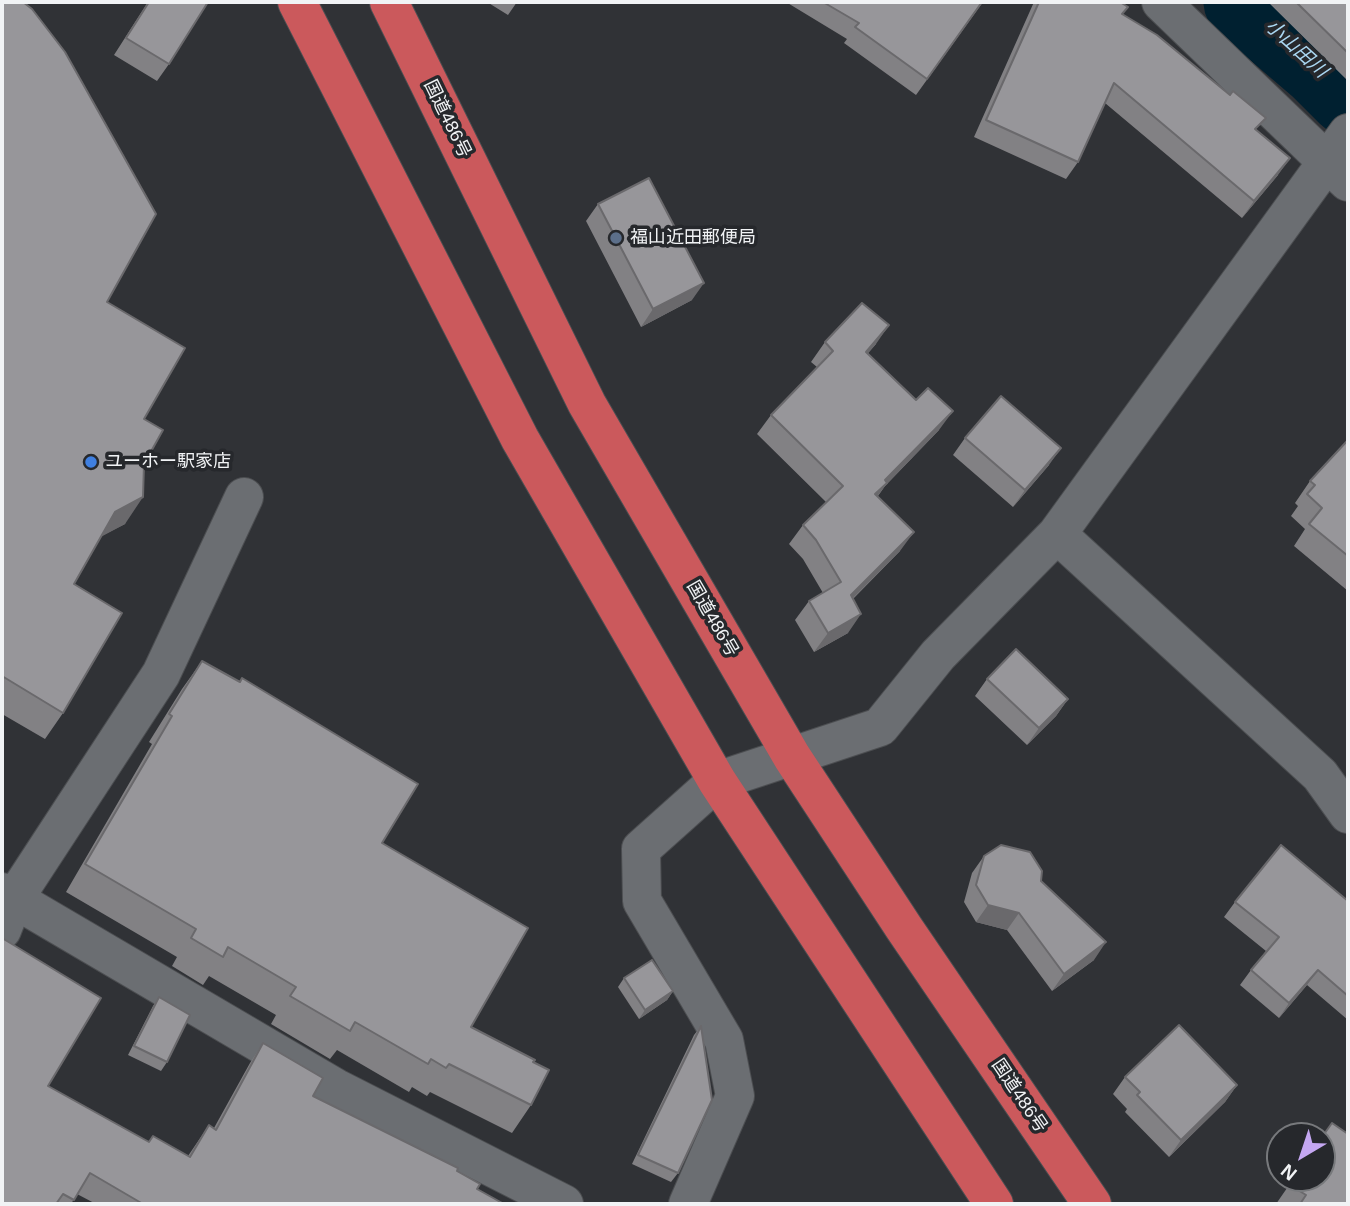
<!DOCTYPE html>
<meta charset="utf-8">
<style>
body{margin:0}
#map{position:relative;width:1350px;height:1206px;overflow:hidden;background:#303236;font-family:Helvetica,sans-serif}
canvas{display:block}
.frame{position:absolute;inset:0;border:4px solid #f1f3f5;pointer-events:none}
.north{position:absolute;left:1266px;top:1122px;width:70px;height:70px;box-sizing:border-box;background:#26282c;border:2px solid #77797c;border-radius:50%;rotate:219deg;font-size:19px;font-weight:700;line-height:28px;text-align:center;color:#f1f3f5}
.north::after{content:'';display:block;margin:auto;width:24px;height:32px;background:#c4a7f1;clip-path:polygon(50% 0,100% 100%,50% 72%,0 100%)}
</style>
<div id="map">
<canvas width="1350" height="1206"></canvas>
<div class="frame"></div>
<div class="north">N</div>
</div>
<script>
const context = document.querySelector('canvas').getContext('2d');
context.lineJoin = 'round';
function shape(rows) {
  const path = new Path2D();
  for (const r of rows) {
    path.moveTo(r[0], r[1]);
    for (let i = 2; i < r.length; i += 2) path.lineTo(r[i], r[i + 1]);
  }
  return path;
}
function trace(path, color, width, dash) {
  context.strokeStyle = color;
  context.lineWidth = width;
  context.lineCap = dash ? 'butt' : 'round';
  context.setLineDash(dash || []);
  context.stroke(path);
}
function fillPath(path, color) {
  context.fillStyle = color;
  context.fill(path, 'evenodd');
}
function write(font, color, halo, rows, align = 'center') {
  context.font = font + ' Helvetica,"Noto Sans JP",sans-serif';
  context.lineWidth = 7;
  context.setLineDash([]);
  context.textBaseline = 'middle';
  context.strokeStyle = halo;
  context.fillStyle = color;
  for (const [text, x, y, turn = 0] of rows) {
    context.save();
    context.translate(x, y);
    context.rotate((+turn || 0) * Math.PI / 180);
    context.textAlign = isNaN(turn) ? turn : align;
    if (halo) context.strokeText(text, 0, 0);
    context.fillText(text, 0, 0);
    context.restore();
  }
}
trace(shape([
 [1243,2,1320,68,1348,96]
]), '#002030', 79);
const street = shape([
 [1161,2,1348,182],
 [1057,534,1320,775,1348,814],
 [2,892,336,1088,564,1204],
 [2,930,14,899,161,674,244,497],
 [688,1204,735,1096,724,1040,642,901,641,849,717,781,880,727,938,655,1057,534,1348,133]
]);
const highway = shape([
 [297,2,520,439,717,781,994,1204],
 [389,2,587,404,792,757,904,928,1092,1204]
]);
trace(street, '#4c4e51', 40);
trace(highway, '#4c4e51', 40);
trace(street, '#6b6e72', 38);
trace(highway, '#cb595c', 38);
fillPath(shape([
 [2,2,107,302,144,419,144,464,125,524,101,536,74,584,63,713,45,739,2,714],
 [148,2,208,2,169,64,157,81,114,55],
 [487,2,517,2,508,15],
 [786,2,983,2,916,95,844,43,847,39],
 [1034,2,1120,2,1122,15,1257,130,1278,175,1242,218,1105,103,1078,162,1066,179,974,137],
 [1268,2,1348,2,1348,79,1347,80],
 [598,204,692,300,641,327,586,221],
 [825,342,876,344,868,353,939,430,885,486,878,496,900,551,853,599,848,633,814,652,795,620,809,601,823,593,803,559,789,544,803,525,826,502,757,434,771,415,817,367,811,362],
 [965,438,1049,465,1013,507,953,455],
 [1348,440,1348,591,1294,546,1305,529,1291,516,1298,506,1295,503,1310,481],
 [202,661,382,843,471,1027,533,1062,531,1105,512,1133,430,1092,427,1096,412,1087,409,1092,337,1050,330,1059,271,1024,276,1015,209,976,203,985,172,966,177,957,66,892,152,744,149,742,182,689],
 [987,679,1068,699,1056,716,1027,745,975,696],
 [984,856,1041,881,1094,960,1052,991,1007,930,976,922,964,902,972,873],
 [1348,901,1348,1020,1307,985,1279,1018,1240,985,1251,970,1266,951,1224,917,1235,902],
 [624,978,673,991,667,1000,639,1019,618,987],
 [159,997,167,1062,161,1071,128,1055,153,1006],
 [701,1026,678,1173,671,1182,632,1164,694,1035],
 [263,1043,313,1096,457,1171,477,1189,504,1204,96,1204,77,1194,71,1204,2,1204,48,1086,149,1142,188,1156,209,1125,214,1128,250,1063],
 [1125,1077,1237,1085,1225,1102,1169,1157,1125,1112,1127,1109,1113,1094],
 [1294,1178,1322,1178,1348,1204,1276,1204]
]), '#828184');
fillPath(shape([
 [1290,158,1278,175,1242,218,1254,201],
 [704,283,692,300,641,327,653,309],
 [889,325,876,344,853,371,866,352],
 [953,411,939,430,885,486,873,502,862,513,885,480],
 [1061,448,1049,465,1013,507,1025,490],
 [143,497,125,524,97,539,115,512],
 [914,532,900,551,837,614,851,595],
 [861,614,848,633,814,652,828,633],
 [1068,699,1056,716,1027,745,1039,728],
 [988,905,1019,913,1007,930,976,922],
 [1106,942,1094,960,1052,991,1064,974],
 [1318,970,1307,985,1279,1018,1289,1003],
 [673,991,667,1000,639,1019,645,1010],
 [1237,1085,1225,1102,1169,1157,1181,1140]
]), '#6a696c');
const building = shape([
 [2,2,23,2,32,9,65,52,156,214,107,302,185,348,144,419,163,430,144,464,143,497,115,512,74,584,122,613,63,713,2,676,2,2],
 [149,2,208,2,169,64,126,38,149,2],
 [823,2,982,2,927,79,855,27,859,23,823,2],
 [1039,2,1120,2,1128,7,1122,14,1157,35,1230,95,1233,91,1266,118,1255,129,1290,158,1254,201,1114,83,1078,162,986,120,1039,2],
 [1296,2,1348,2,1348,53,1296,2],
 [649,178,704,283,653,309,598,204,649,178],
 [862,303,889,325,866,352,916,400,928,388,953,411,885,480,887,483,875,494,914,532,851,595,861,614,828,633,809,601,841,582,816,540,803,525,843,486,771,415,833,351,825,342,862,303],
 [1001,396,1061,448,1025,490,965,438,1001,396],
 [1348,440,1348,556,1309,524,1322,508,1307,494,1315,485,1310,481,1348,440],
 [1016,649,1068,699,1039,728,987,679,1016,649],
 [202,661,240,682,242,678,418,784,382,843,528,928,471,1027,535,1060,533,1062,549,1070,531,1105,449,1064,446,1068,431,1059,428,1064,355,1022,350,1031,290,996,296,987,228,947,223,957,191,938,196,929,85,864,172,716,169,714,202,661],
 [1001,845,1030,852,1042,871,1041,881,1106,942,1064,974,1019,913,988,905,976,885,984,856,1001,845],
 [1281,845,1348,901,1348,996,1318,970,1289,1003,1251,970,1279,937,1235,902,1281,845],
 [2,938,101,998,48,1086,149,1142,153,1136,190,1157,209,1125,216,1130,263,1043,323,1078,313,1096,458,1168,457,1171,480,1184,477,1189,504,1204,143,1204,90,1173,74,1200,63,1194,56,1204,2,1204,2,938],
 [652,960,673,991,645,1010,624,978,652,960],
 [159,997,190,1015,167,1062,134,1046,159,997],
 [1179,1025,1237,1085,1181,1140,1137,1095,1140,1092,1125,1077,1179,1025],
 [701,1026,712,1100,678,1173,638,1155,701,1026],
 [1332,1123,1348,1134,1348,1204,1300,1204,1306,1195,1290,1185,1294,1178,1322,1178,1322,1137,1332,1123]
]);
fillPath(building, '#97969a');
trace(building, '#6a696c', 2);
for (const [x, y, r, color] of [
 [616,238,7,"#5c6f8a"],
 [91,462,7,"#3f7fe0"]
]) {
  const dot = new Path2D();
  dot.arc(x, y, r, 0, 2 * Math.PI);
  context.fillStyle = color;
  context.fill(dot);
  trace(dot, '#26282c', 2.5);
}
write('18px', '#f1f3f5', '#26282c', [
 ["国道486号",447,119,64],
 ["国道486号",712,619,60],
 ["国道486号",1019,1096,56]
]);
write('18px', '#f1f3f5', '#26282c', [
 ["福山近田郵便局",630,238],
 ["ユーホー駅家店",105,462]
], 'left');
write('italic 19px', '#aad7f2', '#26282c', [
 ["小山田川",1296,49,42]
]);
</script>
